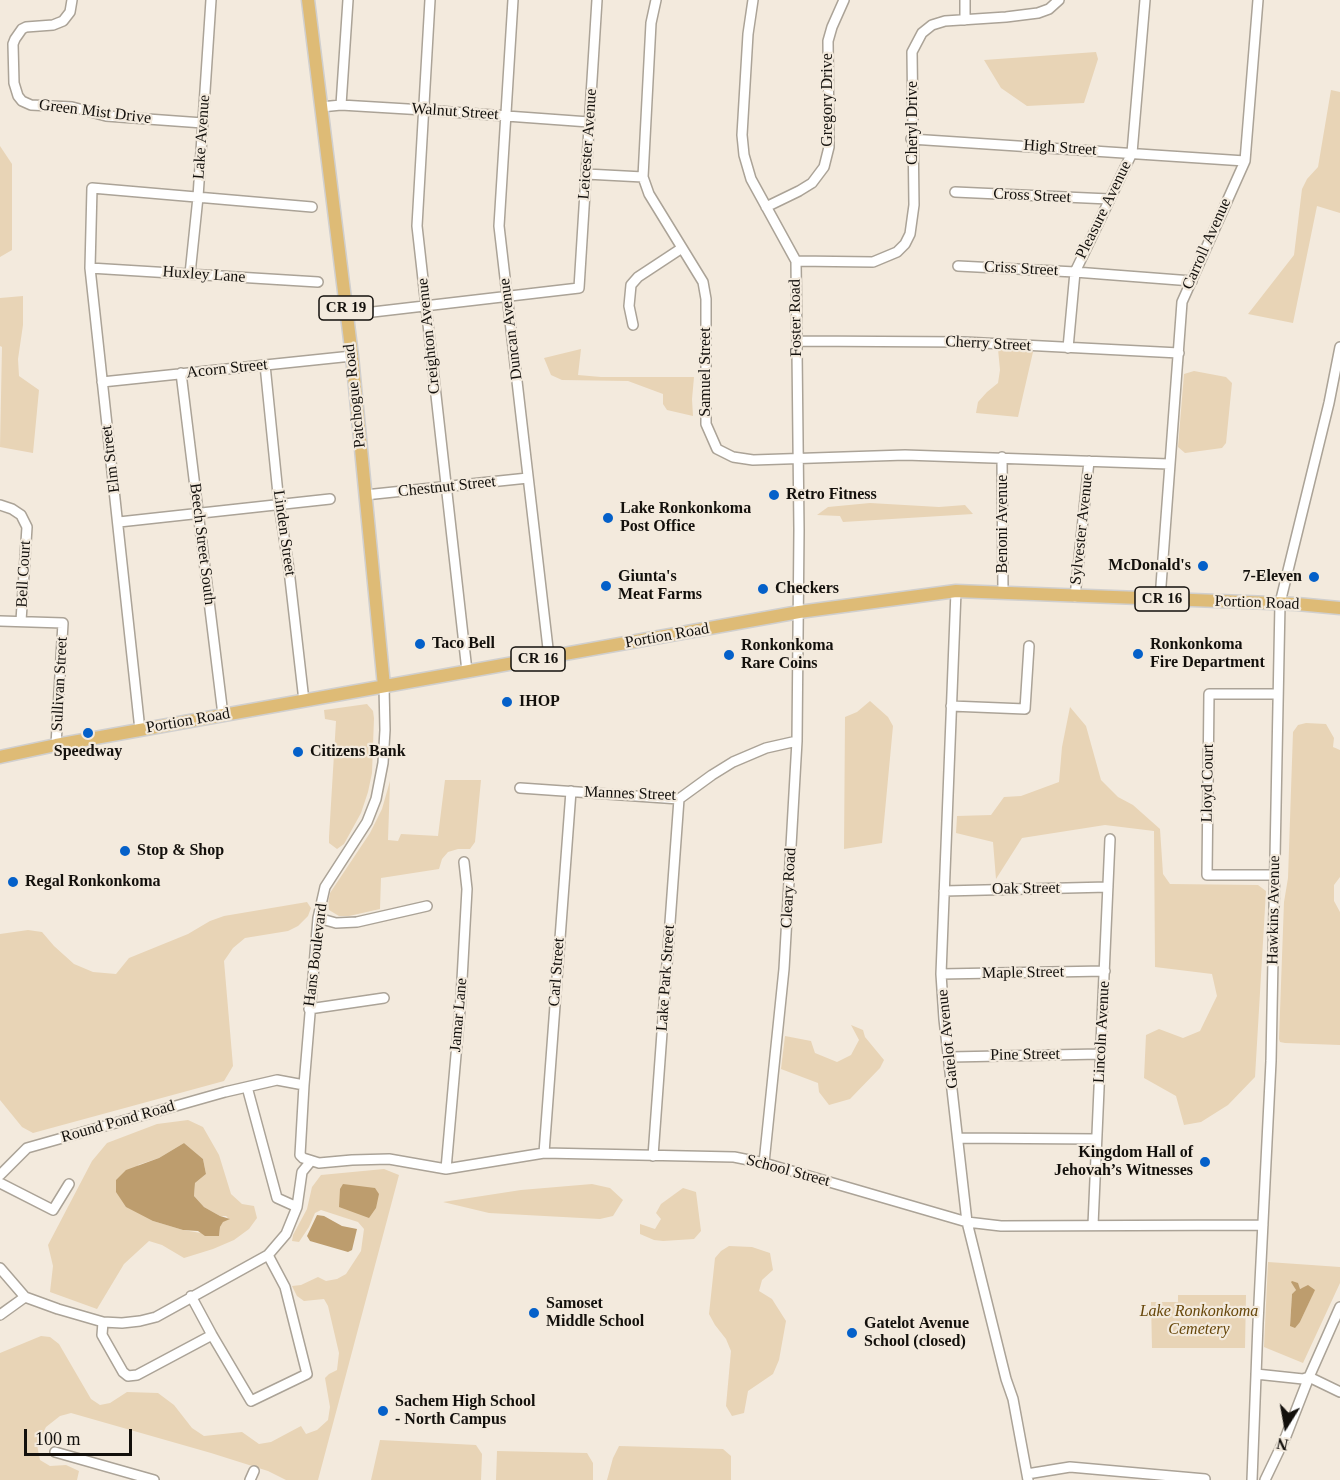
<!DOCTYPE html>
<meta charset="utf-8">
<style>
body{margin:0}
#map{position:relative;width:1340px;height:1480px;overflow:hidden;background:#f3eadd;font-family:"Times New Roman",serif}
canvas{display:block}
.north{position:absolute;left:1256px;top:1396px;width:60px;height:60px;-webkit-text-stroke:4px #f3eadd;paint-order:stroke;rotate:191deg;font-size:16px;font-weight:700;line-height:24px;text-align:center;color:#13100c}
.north::after{content:'';display:block;margin:auto;width:21px;height:27px;background:#13100c;clip-path:polygon(50% 0,100% 100%,50% 72%,0 100%)}
.scale{position:absolute;left:24px;top:1429px;width:108px;height:27px;box-sizing:border-box;border:3px solid #13100c;border-top:0;padding-left:8px;font-size:18px;line-height:21px;white-space:nowrap;color:#13100c;-webkit-text-stroke:4px #f3eadd;paint-order:stroke}
</style>
<div id="map">
<canvas width="1340" height="1480"></canvas>
<div class="north">N</div>
<div class="scale">100 m</div>
</div>
<script>
const context = document.querySelector('canvas').getContext('2d');
context.lineJoin = 'round';
function fillPath(path, color) {
  context.fillStyle = color;
  context.fill(path, 'evenodd');
}
function shape(rows) {
  const path = new Path2D();
  for (const r of rows) {
    path.moveTo(r[0], r[1]);
    for (let i = 2; i < r.length; i += 2) path.lineTo(r[i], r[i + 1]);
  }
  return path;
}
function trace(path, color, width, dash) {
  context.strokeStyle = color;
  context.lineWidth = width;
  context.lineCap = dash ? 'butt' : 'round';
  context.setLineDash(dash || []);
  context.stroke(path);
}
function write(font, color, halo, rows, align = 'center') {
  context.font = font + ' "Times New Roman",serif';
  context.lineWidth = 4.5;
  context.setLineDash([]);
  context.textBaseline = 'middle';
  context.strokeStyle = halo;
  context.fillStyle = color;
  for (const [text, x, y, turn = 0] of rows) {
    context.save();
    context.translate(x, y);
    context.rotate((+turn || 0) * Math.PI / 180);
    context.textAlign = isNaN(turn) ? turn : align;
    if (halo) context.strokeText(text, 0, 0);
    context.fillText(text, 0, 0);
    context.restore();
  }
}
fillPath(shape([
 [1096,52,1098,59,1084,103,1027,106,1001,88,984,60],
 [1331,90,1340,92,1340,213,1317,206,1293,323,1248,314,1294,255,1302,189,1307,179,1318,167],
 [0,146,12,164,12,250,0,257],
 [23,296,23,325,18,359,19,376,39,390,33,453,0,447,2,347,0,346,0,298],
 [581,349,578,375,601,377,694,377,692,399,693,416,667,410,663,404,663,394,628,381,562,380,551,375,544,358],
 [998,349,1033,352,1018,417,976,413,978,402,987,392,998,383,1000,370],
 [1194,371,1226,377,1232,383,1226,443,1222,448,1185,453,1178,447,1184,374],
 [870,503,939,507,965,505,973,514,843,522,840,516,817,515,828,507],
 [870,701,888,717,893,726,882,843,844,849,845,717,857,712],
 [367,704,373,711,374,718,372,773,368,792,361,813,344,844,337,849,329,843,329,837,336,721,325,719,324,710],
 [1070,707,1086,726,1101,780,1118,797,1133,805,1160,829,1163,874,1170,884,1258,885,1266,891,1255,1077,1228,1105,1201,1122,1184,1125,1176,1096,1144,1078,1146,1035,1159,1029,1183,1038,1200,1031,1217,996,1212,974,1155,967,1154,831,1105,825,1022,838,996,879,993,842,956,833,957,816,991,815,1004,797,1021,796,1059,782,1062,747],
 [1306,723,1326,724,1334,738,1333,747,1340,750,1340,877,1334,885,1334,901,1340,912,1340,1045,1285,1043,1280,1042,1279,1039,1284,902,1288,878,1293,732,1298,725],
 [445,780,481,780,475,842,470,849,458,849,448,852,442,859,439,869,381,878,380,909,349,916,339,916,329,910,328,904,330,893,370,833,382,809,390,781,388,840,398,841,401,834,438,836],
 [307,902,311,908,308,916,298,926,288,931,245,938,233,948,224,961,233,1066,224,1081,33,1133,22,1127,0,1100,0,934,28,930,42,932,54,946,74,964,93,972,116,974,129,958,188,934,210,921,224,916],
 [851,1025,863,1030,865,1037,884,1060,880,1068,850,1099,829,1105,819,1092,818,1083,781,1069,785,1036,811,1041,815,1053,837,1062,851,1055,859,1040],
 [188,1120,203,1127,219,1155,231,1194,242,1204,254,1206,257,1218,249,1229,234,1240,213,1249,184,1258,162,1245,149,1241,124,1264,97,1309,50,1292,53,1266,48,1245,92,1161,107,1143,157,1124],
 [184,1143,203,1159,206,1174,195,1183,194,1196,204,1207,220,1216,226,1216,229,1219,223,1221,220,1227,219,1236,183,1230,153,1221,138,1165,159,1158],
 [384,1169,399,1175,318,1480,286,1480,268,1471,211,1453,71,1413,60,1416,46,1427,37,1445,40,1460,50,1466,66,1465,79,1471,77,1480,0,1480,0,1353,41,1336,50,1337,59,1344,91,1399,100,1405,110,1403,127,1392,158,1393,174,1405,192,1428,204,1436,242,1432,259,1444,271,1442,301,1426,306,1434,317,1430,328,1420,330,1407,325,1378,329,1374,337,1370,339,1353,328,1306,324,1299,304,1301,297,1296,292,1286,301,1285,318,1277,326,1281,337,1279,346,1274,361,1251,364,1229,358,1222,321,1210,315,1213,309,1227,299,1242,292,1241,293,1235,307,1209,312,1187,321,1175],
 [592,1184,610,1188,623,1200,613,1216,600,1219,489,1213,443,1202,521,1190],
 [683,1188,696,1192,701,1231,694,1239,663,1241,654,1240,640,1234,640,1224,655,1229,661,1219,656,1213,661,1204],
 [729,1246,752,1247,770,1253,773,1270,762,1280,759,1291,772,1299,786,1321,779,1360,773,1374,748,1391,744,1413,732,1416,726,1406,731,1351,726,1339,715,1325,709,1314,715,1258,721,1251],
 [1268,1262,1340,1267,1340,1283,1303,1363,1264,1347],
 [1298,1286,1299,1289,1303,1288,1312,1296,1300,1322,1290,1325,1292,1294,1296,1290,1295,1287],
 [1178,1295,1246,1295,1245,1348,1152,1348,1151,1302,1178,1302],
 [380,1440,476,1445,482,1454,481,1480,371,1480],
 [619,1446,723,1449,731,1456,731,1480,607,1480,613,1458],
 [497,1451,587,1453,593,1463,593,1480,496,1480]
]), '#e8d4b6');
fillPath(shape([
 [184,1143,203,1159,206,1174,195,1183,194,1196,204,1207,220,1216,230,1219,223,1222,220,1227,219,1236,205,1236,198,1231,183,1230,153,1221,126,1207,116,1192,116,1180,126,1170,159,1158],
 [343,1184,375,1188,379,1194,376,1208,369,1218,339,1207,340,1189],
 [317,1215,324,1216,342,1226,357,1229,352,1250,348,1252,310,1241,307,1236],
 [1292,1281,1298,1283,1300,1289,1308,1285,1315,1290,1300,1322,1295,1328,1290,1326,1292,1294,1296,1290,1291,1282]
]), '#bd9d6e');
const minor = shape([
 [72,0,70,12,63,21,53,25,26,27,22,29,15,39,13,44,14,83,18,96,22,101,31,105,72,107,106,116,203,123],
 [430,0,417,226,467,671],
 [513,0,499,226,549,657],
 [656,0,651,23,643,177,649,194,703,282,706,299,706,424,717,449,733,457,753,460,905,455,1169,464],
 [753,0,748,34,742,135,744,155,751,179,796,261,799,530,797,741,784,969,764,1163],
 [965,20,965,0],
 [341,105,348,0],
 [321,107,341,105,424,110,589,122],
 [911,139,1245,161],
 [586,174,643,177],
 [955,192,1109,199],
 [766,207,799,191,812,183,824,167,829,147,828,41,832,27,844,0],
 [796,261,873,262,897,252,905,244,910,234,914,205,912,52,922,33,932,25,945,21,1006,17,1038,13,1049,9,1059,0],
 [958,266,1075,272,1192,281],
 [90,268,318,282],
 [190,274,198,197,211,0],
 [347,315,579,288,597,0],
 [633,325,629,306,631,285,638,277,682,248],
 [797,341,964,342,1179,353],
 [1068,348,1075,272,1132,153,1145,0],
 [265,365,279,504,289,570,304,701],
 [181,373,223,715],
 [102,382,352,356],
 [1002,457,1003,592],
 [365,495,528,478],
 [0,505,12,509,21,515,27,527,21,621],
 [119,522,330,499],
 [956,591,941,974,944,1019,967,1222,1006,1379,1013,1399,1028,1480],
 [1075,597,1089,461],
 [1160,599,1182,302,1245,161,1258,0],
 [0,621,63,623,56,745],
 [384,686,385,730,383,763,376,799,367,822,325,887,318,918,304,1085,300,1155,303,1158,319,1163,352,1160,389,1159,446,1169,544,1153,734,1157,764,1163,967,1222,1001,1226,1263,1225],
 [951,706,1025,709,1029,646],
 [140,730,90,268,92,188,312,207],
 [520,788,679,799,712,775,733,762,766,748,797,741],
 [1274,875,1207,875,1209,694,1278,694],
 [944,891,1108,887],
 [318,918,336,923,357,922,427,906],
 [941,974,1105,971],
 [309,1009,384,998],
 [950,1057,1100,1054],
 [247,1087,277,1198,297,1207],
 [959,1138,1096,1139],
 [544,1153,571,791],
 [653,1156,679,799],
 [446,1169,461,998,467,889,464,862],
 [0,1175,27,1148,225,1092,277,1080,304,1085],
 [0,1183,53,1210,69,1184],
 [1093,1225,1110,839],
 [0,1268,25,1297,58,1309,103,1322,122,1323,140,1321,156,1317,268,1255,286,1234,297,1207,302,1172,311,1161],
 [191,1296,212,1335,251,1401,307,1374,285,1287,268,1255],
 [0,1315,25,1297],
 [103,1322,102,1335,123,1372,128,1376,137,1375,212,1335],
 [1256,1374,1303,1379,1309,1377,1340,1307],
 [55,1452,154,1480],
 [1027,1474,1070,1467,1205,1479],
 [250,1480,254,1471],
 [1252,1480,1258,1323,1271,1061,1280,603,1329,403,1340,347],
 [1265,1480,1286,1436,1309,1377,1340,1392]
]);
const major = shape([
 [308,0,352,356,384,686],
 [0,757,56,745,799,612,956,591,1297,604,1340,608]
]);
trace(minor, '#aba397', 12);
trace(major, '#d0cfce', 15);
trace(minor, '#fff', 9);
trace(major, '#debb76', 12);
for (const [x, y, r, color] of [
 [774,495,6,"#0460c9"],
 [608,518,6,"#0460c9"],
 [1203,566,6,"#0460c9"],
 [1314,577,6,"#0460c9"],
 [606,586,6,"#0460c9"],
 [763,589,6,"#0460c9"],
 [420,644,6,"#0460c9"],
 [1138,654,6,"#0460c9"],
 [729,655,6,"#0460c9"],
 [507,702,6,"#0460c9"],
 [88,733,6,"#0460c9"],
 [298,752,6,"#0460c9"],
 [125,851,6,"#0460c9"],
 [13,882,6,"#0460c9"],
 [1205,1162,6,"#0460c9"],
 [534,1313,6,"#0460c9"],
 [852,1333,6,"#0460c9"],
 [383,1411,6,"#0460c9"]
]) {
  const dot = new Path2D();
  dot.arc(x, y, r, 0, 2 * Math.PI);
  context.fillStyle = color;
  context.fill(dot);
  trace(dot, '#f3eadd', 2);
}
for (const [x, y, w] of [
 [346,308,54],
 [1162,599,54],
 [538,659,54]
]) {
  const box = new Path2D();
  box.roundRect(x - w / 2, y - 12, w, 24, 4.5);
  context.fillStyle = '#f3eadd';
  context.fill(box);
  trace(box, '#13100c', 1.5);
}
write('bold 15px', '#13100c', null, [
 ["CR 19",346,308],
 ["CR 16",1162,599],
 ["CR 16",538,659]
]);
write('16px', '#13100c', '#f3eadd', [
 ["Gregory Drive",828,100,-90],
 ["Green Mist Drive",95,112,7],
 ["Walnut Street",455,112,4],
 ["Cheryl Drive",913,123,-90],
 ["Lake Avenue",202,137,-86],
 ["Leicester Avenue",588,144,-86],
 ["High Street",1060,148,4],
 ["Cross Street",1032,196,3],
 ["Pleasure Avenue",1104,210,-64],
 ["Carroll Avenue",1207,244,-66],
 ["Criss Street",1021,269,3],
 ["Huxley Lane",204,275,4],
 ["Foster Road",796,318,-91],
 ["Duncan Avenue",511,329,-97],
 ["Creighton Avenue",429,336,-96],
 ["Cherry Street",988,344,3],
 ["Acorn Street",227,369,-6],
 ["Samuel Street",706,372,-90],
 ["Patchogue Road",355,396,-96],
 ["Elm Street",111,459,-97],
 ["Chestnut Street",447,487,-6],
 ["Benoni Avenue",1003,524,-90],
 ["Sylvester Avenue",1082,529,-84],
 ["Linden Street",284,533,82],
 ["Beech Street South",202,544,83],
 ["Bell Court",24,574,-87],
 ["Portion Road",1257,603,2],
 ["Portion Road",667,636,-10],
 ["Sullivan Street",60,684,-87],
 ["Portion Road",188,721,-10],
 ["Lloyd Court",1208,783,-89],
 ["Mannes Street",630,794,2],
 ["Cleary Road",789,888,-87],
 ["Oak Street",1026,889,-1],
 ["Hawkins Avenue",1274,910,-89],
 ["Hans Boulevard",316,955,-83],
 ["Carl Street",557,972,-86],
 ["Maple Street",1023,973,-1],
 ["Lake Park Street",666,978,-86],
 ["Jamar Lane",459,1015,-85],
 ["Lincoln Avenue",1102,1032,-87],
 ["Gatelot Avenue",948,1039,-96],
 ["Pine Street",1025,1055,-1],
 ["Round Pond Road",118,1122,-16],
 ["School Street",788,1171,15]
]);
write('bold 16px', '#13100c', '#f3eadd', [
 ["Retro Fitness",786,495],
 ["Lake Ronkonkoma",620,509],
 ["Post Office",620,527],
 ["McDonald's",1191,566,"right"],
 ["Giunta's",618,577],
 ["Meat Farms",618,595],
 ["7-Eleven",1302,577,"right"],
 ["Checkers",775,589],
 ["Taco Bell",432,644],
 ["Ronkonkoma",1150,645],
 ["Fire Department",1150,663],
 ["Ronkonkoma",741,646],
 ["Rare Coins",741,664],
 ["IHOP",519,702],
 ["Speedway",88,752,"center"],
 ["Citizens Bank",310,752],
 ["Stop & Shop",137,851],
 ["Regal Ronkonkoma",25,882],
 ["Kingdom Hall of",1193,1153,"right"],
 ["Jehovah’s Witnesses",1193,1171,"right"],
 ["Samoset",546,1304],
 ["Middle School",546,1322],
 ["Gatelot Avenue",864,1324],
 ["School (closed)",864,1342],
 ["Sachem High School",395,1402],
 ["- North Campus",395,1420]
], 'left');
write('italic 16px', '#664609', '#f3eadd', [
 ["Lake Ronkonkoma",1199,1312],
 ["Cemetery",1199,1330]
]);
</script>
